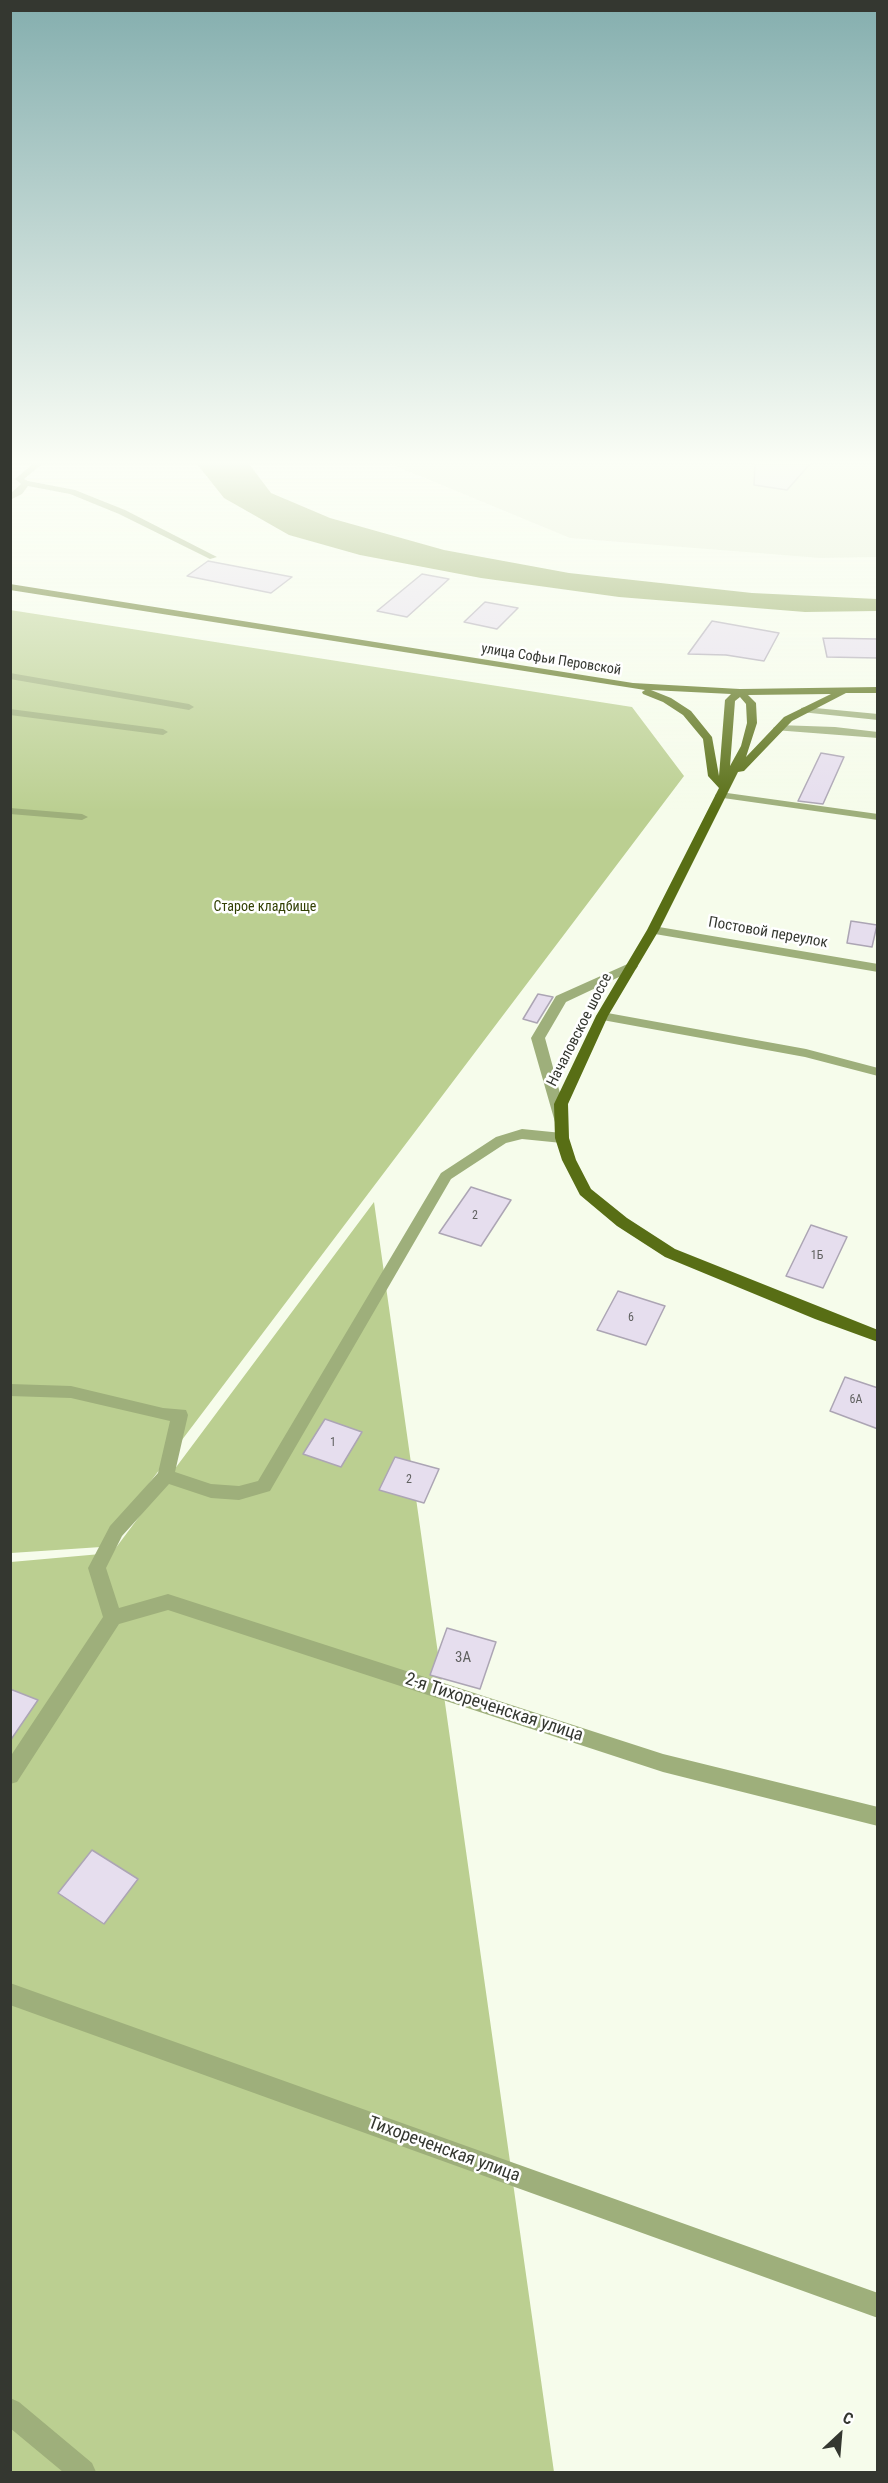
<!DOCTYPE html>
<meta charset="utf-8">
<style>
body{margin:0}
#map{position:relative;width:888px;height:2483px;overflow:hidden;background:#f6fceb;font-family:"Roboto Condensed",sans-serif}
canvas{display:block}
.frame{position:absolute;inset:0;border:12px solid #343730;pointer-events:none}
.north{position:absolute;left:810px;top:2405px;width:60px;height:60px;-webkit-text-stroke:4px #fff;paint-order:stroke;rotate:26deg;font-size:16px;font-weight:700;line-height:24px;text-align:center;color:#343730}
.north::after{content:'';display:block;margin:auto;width:21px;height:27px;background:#343730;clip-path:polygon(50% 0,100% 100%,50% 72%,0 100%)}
</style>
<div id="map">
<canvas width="888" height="2483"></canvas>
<div class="frame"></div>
<div class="north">С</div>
</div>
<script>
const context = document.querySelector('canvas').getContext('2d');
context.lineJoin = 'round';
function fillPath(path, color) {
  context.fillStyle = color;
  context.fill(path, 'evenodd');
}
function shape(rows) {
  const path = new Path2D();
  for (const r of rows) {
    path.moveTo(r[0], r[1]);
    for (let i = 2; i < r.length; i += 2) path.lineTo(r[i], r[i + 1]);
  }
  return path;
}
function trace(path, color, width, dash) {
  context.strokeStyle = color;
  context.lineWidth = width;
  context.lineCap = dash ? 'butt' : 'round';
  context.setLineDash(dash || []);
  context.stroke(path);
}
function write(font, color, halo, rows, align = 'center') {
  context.font = font + ' "Roboto Condensed",sans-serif';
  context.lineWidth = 5;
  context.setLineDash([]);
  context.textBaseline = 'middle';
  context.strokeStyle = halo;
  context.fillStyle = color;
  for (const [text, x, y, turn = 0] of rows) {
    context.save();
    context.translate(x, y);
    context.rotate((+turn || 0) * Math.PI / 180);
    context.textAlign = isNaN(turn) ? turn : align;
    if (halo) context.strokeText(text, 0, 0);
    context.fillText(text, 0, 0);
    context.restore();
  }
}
fillPath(shape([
 [391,464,877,464,877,557,820,558,570,538]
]), '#e7eed7');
fillPath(shape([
 [10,610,632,707,684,776,101,1547,11,1553],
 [374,1202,554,2472,11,2472,11,1562,112,1553]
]), '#bbcf91');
fillPath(shape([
 [197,464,249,464,271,493,330,518,444,550,569,573,752,593,877,599,877,611,805,612,619,597,481,578,360,555,289,535,224,498]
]), '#8fa558');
const building = shape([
 [755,464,810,464,787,490,754,485,755,464],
 [208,561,292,577,271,593,187,576,208,561],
 [422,574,449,579,407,617,377,611,422,574],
 [485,602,518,608,497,629,464,622,485,602],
 [712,621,779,633,764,661,726,655,688,654,712,621],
 [823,638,878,639,878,658,827,657,823,638],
 [821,753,844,757,823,804,798,801,821,753],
 [851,921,877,925,872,947,847,943,851,921],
 [538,994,553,997,537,1023,523,1019,538,994],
 [471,1187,511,1200,481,1246,439,1233,471,1187],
 [811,1225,847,1237,823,1288,786,1276,811,1225],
 [618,1291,665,1306,646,1345,597,1330,618,1291],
 [845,1377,878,1388,878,1429,830,1411,845,1377],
 [325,1419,362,1432,341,1467,303,1454,325,1419],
 [395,1457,439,1469,424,1503,379,1490,395,1457],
 [447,1628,496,1642,480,1689,430,1675,447,1628],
 [10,1689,38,1700,10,1741,10,1689],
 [92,1850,138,1879,104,1924,58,1893,92,1850]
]);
fillPath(building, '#e6deee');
trace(building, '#aca5b4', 1.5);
fillPath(shape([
 [33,464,42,464,24,479,28,481,75,490,125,510,217,557,210,559,119,514,70,494,28,486,22,494,10,500,10,494,21,484,15,479,33,464],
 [10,673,189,704,194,707,189,710,10,679,10,673],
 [805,707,878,714,878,720,801,712,801,708,805,707],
 [10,709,163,729,168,732,163,735,10,715,10,709],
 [778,725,835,727,878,732,878,738,774,730,773,728,778,725],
 [720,792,878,814,878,820,716,797,715,795,720,792],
 [10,808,82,814,88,817,82,820,10,814,10,808],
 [653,926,878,964,878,972,649,933,649,927,653,926],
 [632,962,638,966,636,969,566,1002,545,1038,567,1119,565,1122,555,1122,531,1038,556,996,632,962],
 [602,1012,806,1049,878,1068,878,1076,805,1057,597,1019,596,1016,602,1012],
 [522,1129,562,1133,569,1138,562,1143,522,1139,506,1143,451,1179,270,1491,239,1500,211,1498,169,1484,122,1536,106,1568,119,1608,168,1594,663,1754,878,1807,878,1826,663,1772,168,1610,119,1624,17,1782,10,1784,10,1757,103,1617,88,1568,110,1526,158,1473,170,1421,71,1398,10,1396,10,1384,71,1386,163,1408,186,1410,188,1415,175,1472,211,1484,239,1486,258,1481,441,1173,496,1137,522,1129],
 [10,1983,878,2293,878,2318,10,2005,10,1983],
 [10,2398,19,2402,92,2463,96,2472,63,2472,10,2428,10,2398]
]), '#9eaf7b');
fillPath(shape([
 [10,584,633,683,740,689,878,687,878,693,846,693,792,721,744,771,738,772,659,930,608,1016,568,1104,569,1138,576,1160,591,1189,627,1218,675,1249,878,1330,878,1342,815,1319,665,1257,617,1226,580,1195,562,1160,555,1138,554,1104,596,1016,647,930,719,788,708,776,703,739,683,715,663,702,643,694,642,692,645,690,10,590,10,584],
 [651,690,731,694,725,700,719,776,712,737,691,711,671,698,651,690],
 [831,694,784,717,746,757,757,723,756,703,748,695,831,694],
 [740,697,746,704,747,723,741,746,730,766,735,701,740,697]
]), '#586e15');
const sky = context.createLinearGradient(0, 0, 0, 812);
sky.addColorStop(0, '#84aeae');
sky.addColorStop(0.57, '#fbfef6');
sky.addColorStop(1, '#fbfef600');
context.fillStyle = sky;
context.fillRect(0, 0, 888, 812);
write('12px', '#606160', null, [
 ["2",475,1216],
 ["1Б",817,1256],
 ["6",631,1318],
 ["6А",856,1400],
 ["1",333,1443],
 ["2",409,1480]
]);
write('14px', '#343730', '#fff', [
 ["улица Софьи Перовской",551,660,9]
]);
write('14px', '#324004', '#fff', [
 ["Старое кладбище",265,907]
]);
write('15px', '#343730', '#fff', [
 ["Постовой переулок",768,933,10],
 ["Началовское шоссе",580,1030,-63]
]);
write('15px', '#606160', null, [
 ["3А",463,1658]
]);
write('18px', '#343730', '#fff', [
 ["2-я Тихореченская улица",494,1708,18],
 ["Тихореченская улица",444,2150,20]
]);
</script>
